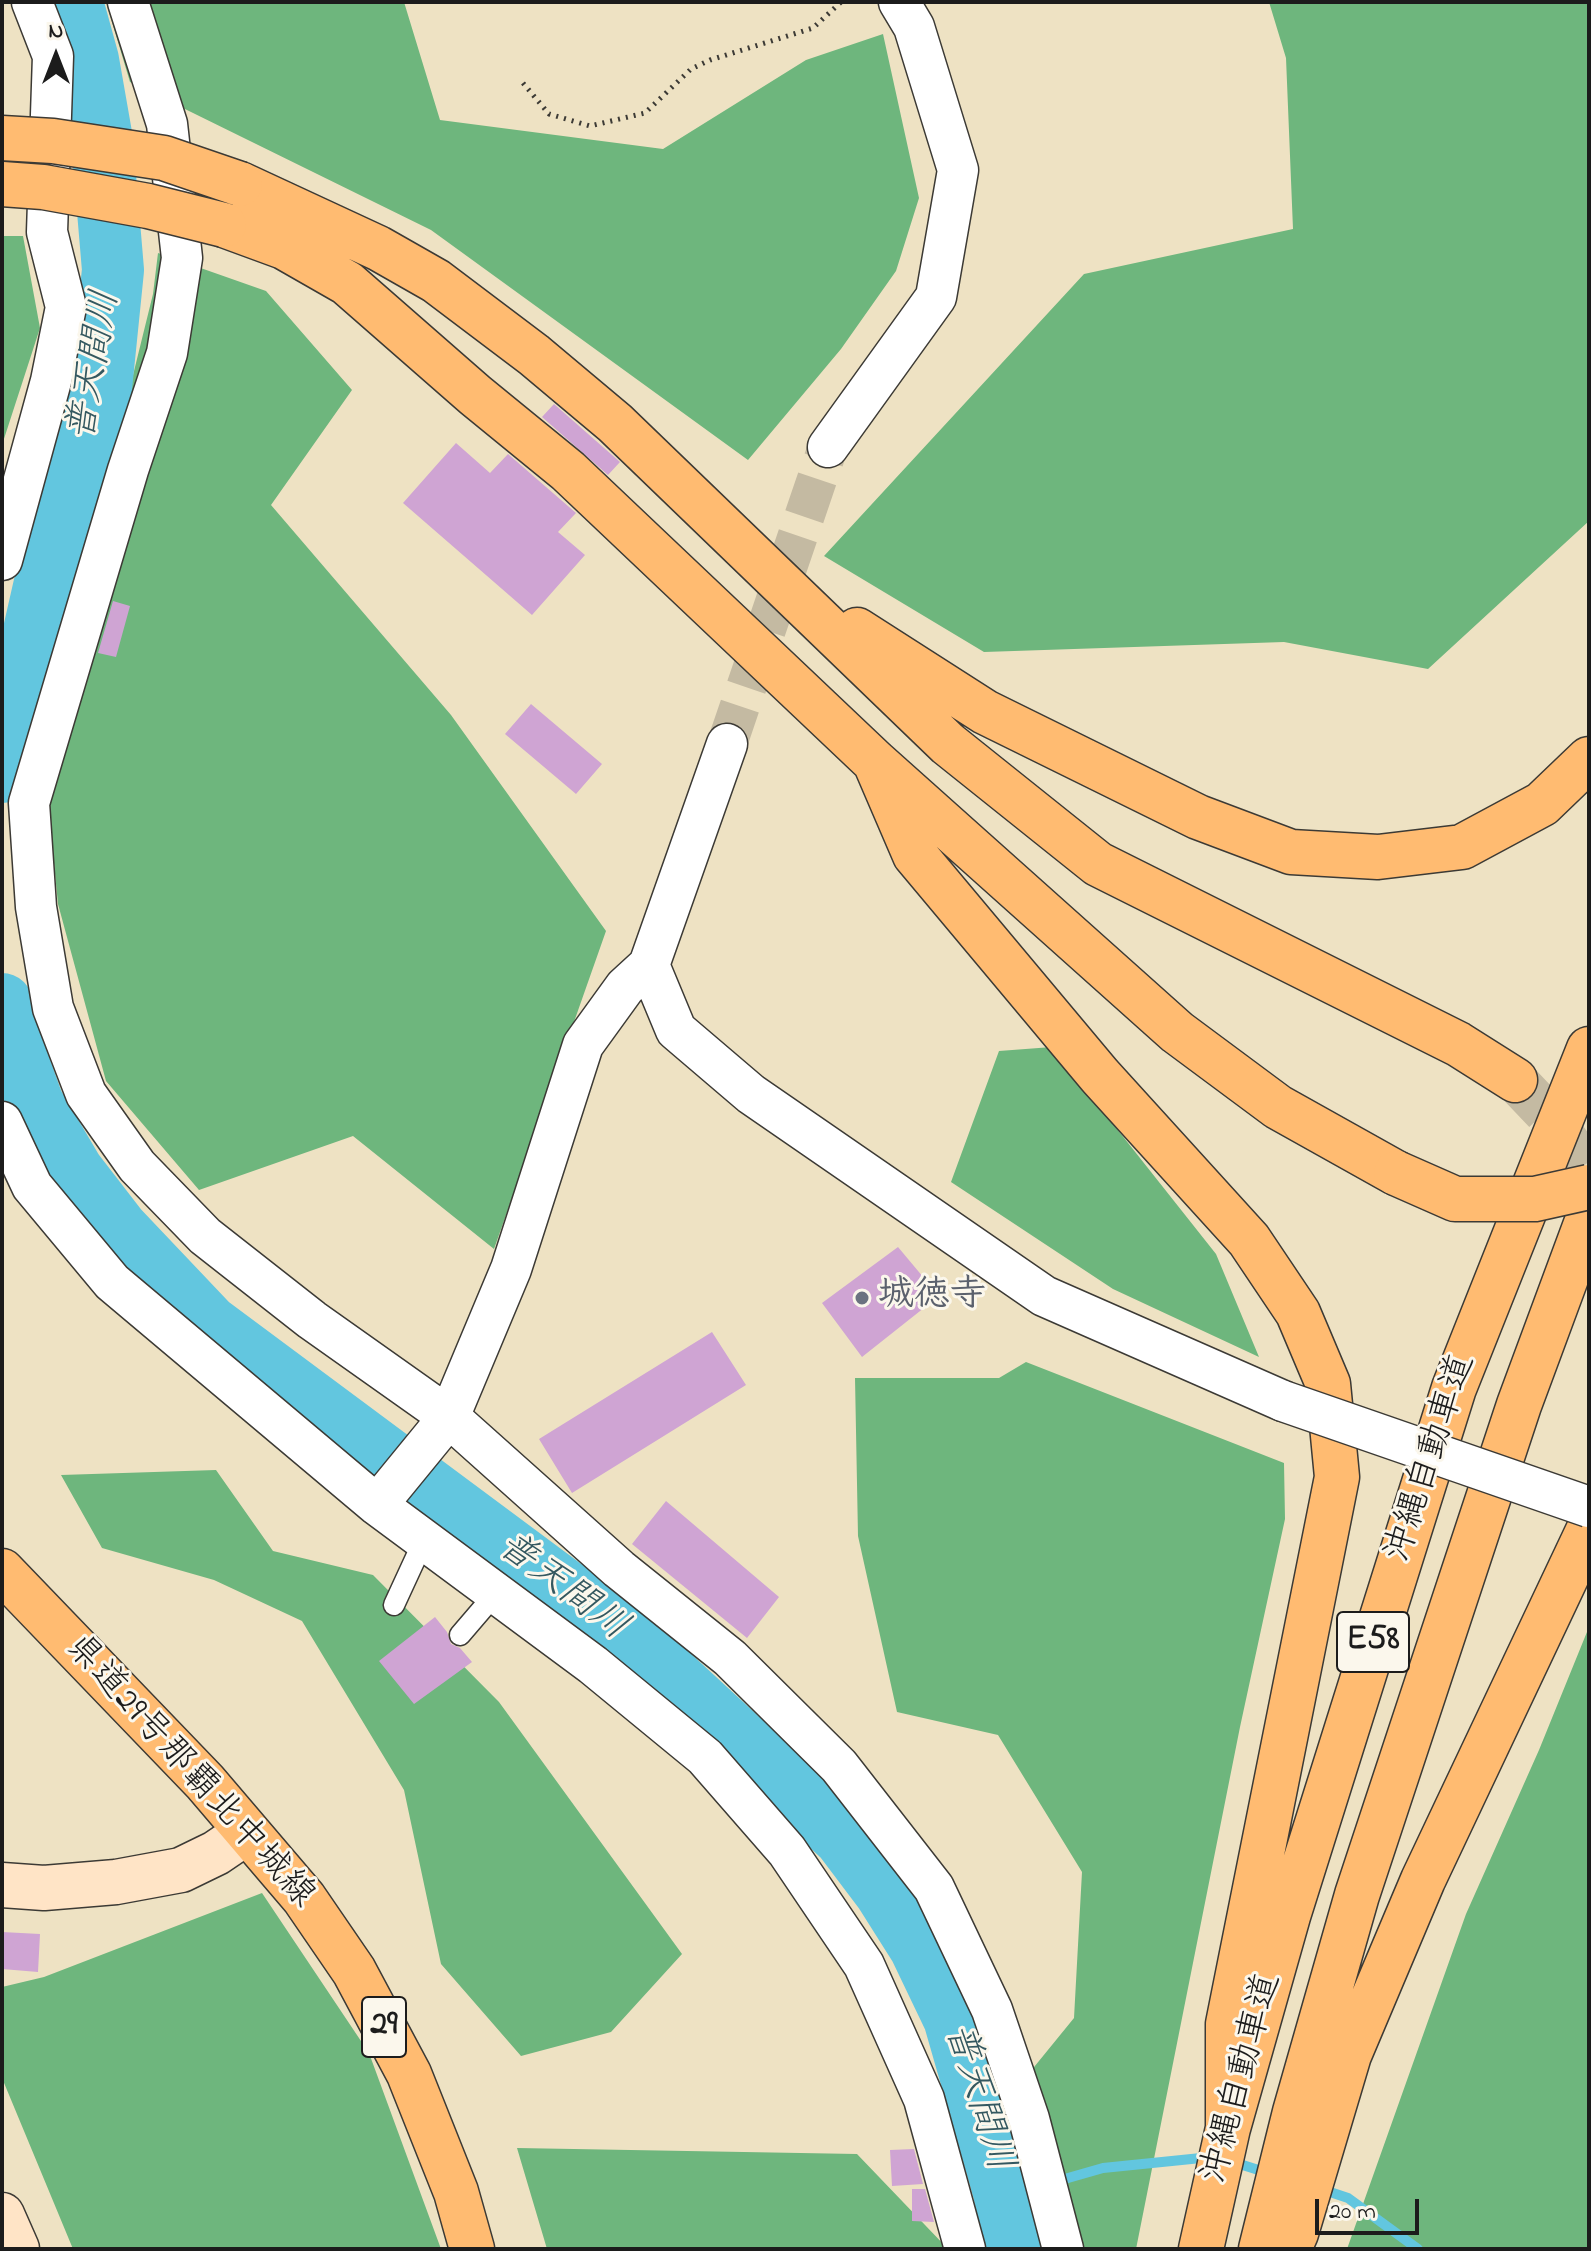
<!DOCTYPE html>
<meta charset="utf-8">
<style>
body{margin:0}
#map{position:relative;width:1591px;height:2251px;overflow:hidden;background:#eee2c3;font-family:"Indie Flower",sans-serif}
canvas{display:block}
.frame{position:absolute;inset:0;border:4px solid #1c1c1c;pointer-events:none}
.north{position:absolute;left:16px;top:16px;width:80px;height:80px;-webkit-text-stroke:6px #fbf7ec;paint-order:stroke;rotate:0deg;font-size:22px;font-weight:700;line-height:32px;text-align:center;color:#1c1c1c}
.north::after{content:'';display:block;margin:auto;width:28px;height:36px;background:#1c1c1c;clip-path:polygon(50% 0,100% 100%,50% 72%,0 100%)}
.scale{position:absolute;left:1315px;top:2199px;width:104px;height:36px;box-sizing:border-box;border:4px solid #1c1c1c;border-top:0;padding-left:10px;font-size:24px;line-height:28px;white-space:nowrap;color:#1c1c1c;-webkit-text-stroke:6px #fbf7ec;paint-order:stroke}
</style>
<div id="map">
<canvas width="1591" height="2251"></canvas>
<div class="frame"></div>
<div class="north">N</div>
<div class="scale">20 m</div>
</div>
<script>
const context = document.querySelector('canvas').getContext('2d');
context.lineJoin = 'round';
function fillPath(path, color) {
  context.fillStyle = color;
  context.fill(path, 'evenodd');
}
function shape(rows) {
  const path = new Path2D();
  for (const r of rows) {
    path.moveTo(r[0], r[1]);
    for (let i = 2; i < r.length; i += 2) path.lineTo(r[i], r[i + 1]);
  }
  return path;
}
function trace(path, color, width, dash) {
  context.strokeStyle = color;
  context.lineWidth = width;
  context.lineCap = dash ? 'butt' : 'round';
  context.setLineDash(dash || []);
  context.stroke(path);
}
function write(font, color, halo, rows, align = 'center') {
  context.font = font + ' "Indie Flower","Klee One",sans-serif';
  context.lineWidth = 6;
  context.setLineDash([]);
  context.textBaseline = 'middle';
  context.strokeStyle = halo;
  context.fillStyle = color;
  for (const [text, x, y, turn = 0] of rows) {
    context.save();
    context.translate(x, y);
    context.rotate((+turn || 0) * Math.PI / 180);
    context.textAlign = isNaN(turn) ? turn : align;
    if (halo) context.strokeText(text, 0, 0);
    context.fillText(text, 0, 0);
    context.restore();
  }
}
fillPath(shape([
 [106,2,404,2,440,120,663,149,806,60,883,34,919,198,896,271,841,349,748,460,431,230,130,82],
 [1269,2,1589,2,1589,521,1428,669,1284,642,984,652,824,556,1084,274,1293,229,1286,58],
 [2,236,23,236,40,328,2,445],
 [158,253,266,291,352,390,271,505,451,715,606,931,494,1249,353,1136,199,1190,106,1081,58,904,47,792,102,501,153,294],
 [1052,1047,1216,1254,1259,1357,1113,1289,951,1182,999,1051],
 [1026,1362,1284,1463,1285,1519,1240,1727,1136,2249,1040,2249,1008,2099,1074,2018,1082,1872,998,1735,897,1712,858,1536,855,1378,999,1378],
 [216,1470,273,1551,373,1575,499,1702,682,1954,611,2032,521,2056,441,1964,404,1790,302,1621,214,1580,102,1548,61,1475],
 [1589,1627,1589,2249,1347,2249,1466,1914,1539,1750],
 [262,1893,369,2053,441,2249,73,2249,2,2078,2,1987,44,1977],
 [517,2148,857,2154,948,2249,547,2249]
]), '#6eb67d');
trace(shape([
 [1230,2161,1268,2173],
 [1054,2182,1103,2168,1211,2157],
 [1318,2188,1348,2198,1418,2249],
 [1004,2192,1038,2185]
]), '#62c6df', 10);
trace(shape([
 [2,772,44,587,101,388,113,270,102,140,88,60,72,2],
 [2,1004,9,1037,33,1104,73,1172,117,1229,209,1326,626,1636,844,1837,884,1890,920,1947,954,2018,1004,2192,1013,2249]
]), '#62c6df', 62);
fillPath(shape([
 [554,404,620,462,608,475,542,417],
 [456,443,490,473,508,454,576,513,558,532,585,555,532,615,403,503],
 [113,601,130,606,116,657,98,653],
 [531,704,602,764,576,794,505,734],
 [898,1247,939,1296,862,1357,822,1303],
 [712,1332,746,1385,572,1493,539,1439],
 [666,1501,779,1597,747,1638,632,1544],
 [435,1617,447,1632,451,1644,460,1648,472,1662,414,1704,379,1661],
 [2,1932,40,1934,38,1972,2,1969],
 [914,2149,923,2184,892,2186,890,2150],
 [912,2189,925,2189,934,2222,912,2221]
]), '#cfa4d3');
trace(shape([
 [727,744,828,447]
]), '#c4baa2', 40, [40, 20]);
trace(shape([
 [1515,1080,1551,1118,1589,1173]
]), '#c4baa2', 44, [44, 22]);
const lane = shape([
 [394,1605,424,1540],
 [460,1635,496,1593]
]);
const street = shape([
 [128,2,167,124,182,258,167,353,128,470,29,803,36,907,53,1008,86,1094,137,1166,205,1236,312,1320,449,1417,619,1569,730,1658,839,1766,934,1888,992,2010,1029,2119,1063,2249],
 [828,447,936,297,958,170,914,27,899,2],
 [2,560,51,381,66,307,47,232,53,56,32,2],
 [727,744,649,965,676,1030,751,1094,1044,1296,1283,1401],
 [2,1122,32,1186,112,1282,377,1505,593,1665,705,1757,787,1851,864,1965,924,2099,965,2249],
 [377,1505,449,1417,511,1269,583,1045,625,987,649,965]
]);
const secondary = shape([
 [2,1885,44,1888,116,1882,181,1870,216,1853,247,1832],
 [2,2215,17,2249]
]);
const primary = shape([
 [2,1571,205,1782,304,1898,354,1971,409,2074,456,2192,472,2249]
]);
const highway = shape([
 [240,184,378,248,436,281,534,355,615,423,948,744,1098,864,1458,1044,1515,1080],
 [224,225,284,247,347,283,475,395,568,471,875,762,1177,1032,1278,1107,1396,1173],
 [857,630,985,712,1198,817,1291,852,1378,857,1462,847,1542,804,1589,759],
 [875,762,915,855,1100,1076,1249,1240,1298,1313,1328,1384,1337,1477,1228,2024,1228,2128],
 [1201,2249,1228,2128,1288,1916,1454,1388,1589,1049],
 [1261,2249,1295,2112,1357,1895,1519,1405,1589,1216],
 [1289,2249,1296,2233,1349,2055,1423,1880,1589,1529]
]);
trace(lane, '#3c3a35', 23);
trace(street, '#3c3a35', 43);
trace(secondary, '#3c3a35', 47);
trace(primary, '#3c3a35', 47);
trace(highway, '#3c3a35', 47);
trace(shape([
 [523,83,549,114,590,126,645,113,691,69,710,60,813,28,841,2]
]), '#3c3a35', 5, [2, 6]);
trace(lane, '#fff', 20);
trace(street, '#fff', 40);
trace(secondary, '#ffe4c6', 44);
trace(primary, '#ffbb71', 44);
trace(highway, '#ffbb71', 44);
const streetBridge = shape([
 [1283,1401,1589,1507]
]);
const highwayBridge = shape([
 [2,138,53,141,164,158,240,184],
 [2,184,43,187,148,206,224,225],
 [1396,1173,1455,1199,1535,1199,1589,1187]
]);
trace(streetBridge, '#3c3a35', 43, []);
trace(highwayBridge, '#3c3a35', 47, []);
trace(streetBridge, '#fff', 40);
trace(highwayBridge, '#ffbb71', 44);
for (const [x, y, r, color] of [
 [862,1298,8,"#6b7280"]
]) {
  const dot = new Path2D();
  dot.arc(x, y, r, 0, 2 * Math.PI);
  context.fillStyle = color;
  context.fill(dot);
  trace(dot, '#fbf7ec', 3);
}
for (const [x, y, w] of [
 [1373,1642,72],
 [384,2027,44]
]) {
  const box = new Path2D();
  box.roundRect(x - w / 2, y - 30, w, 60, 6);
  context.fillStyle = '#fbf7ec';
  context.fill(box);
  trace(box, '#1c1c1c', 2);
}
write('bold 34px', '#1c1c1c', null, [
 ["E58",1373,1642],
 ["29",384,2027]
]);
write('bold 36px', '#5b616d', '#fbf7ec', [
 ["城徳寺",878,1298]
], 'left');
write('36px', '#1c1c1c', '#fbf7ec', [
 ["沖縄自動車道",1433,1459,-72],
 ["県道29号那覇北中城線",188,1773,48],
 ["沖縄自動車道",1244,2079,-75]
]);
write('italic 38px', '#345860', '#fbf7ec', [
 ["普天間川",97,366,-80],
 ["普天間川",561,1589,37],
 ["普天間川",976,2098,73]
]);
</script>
